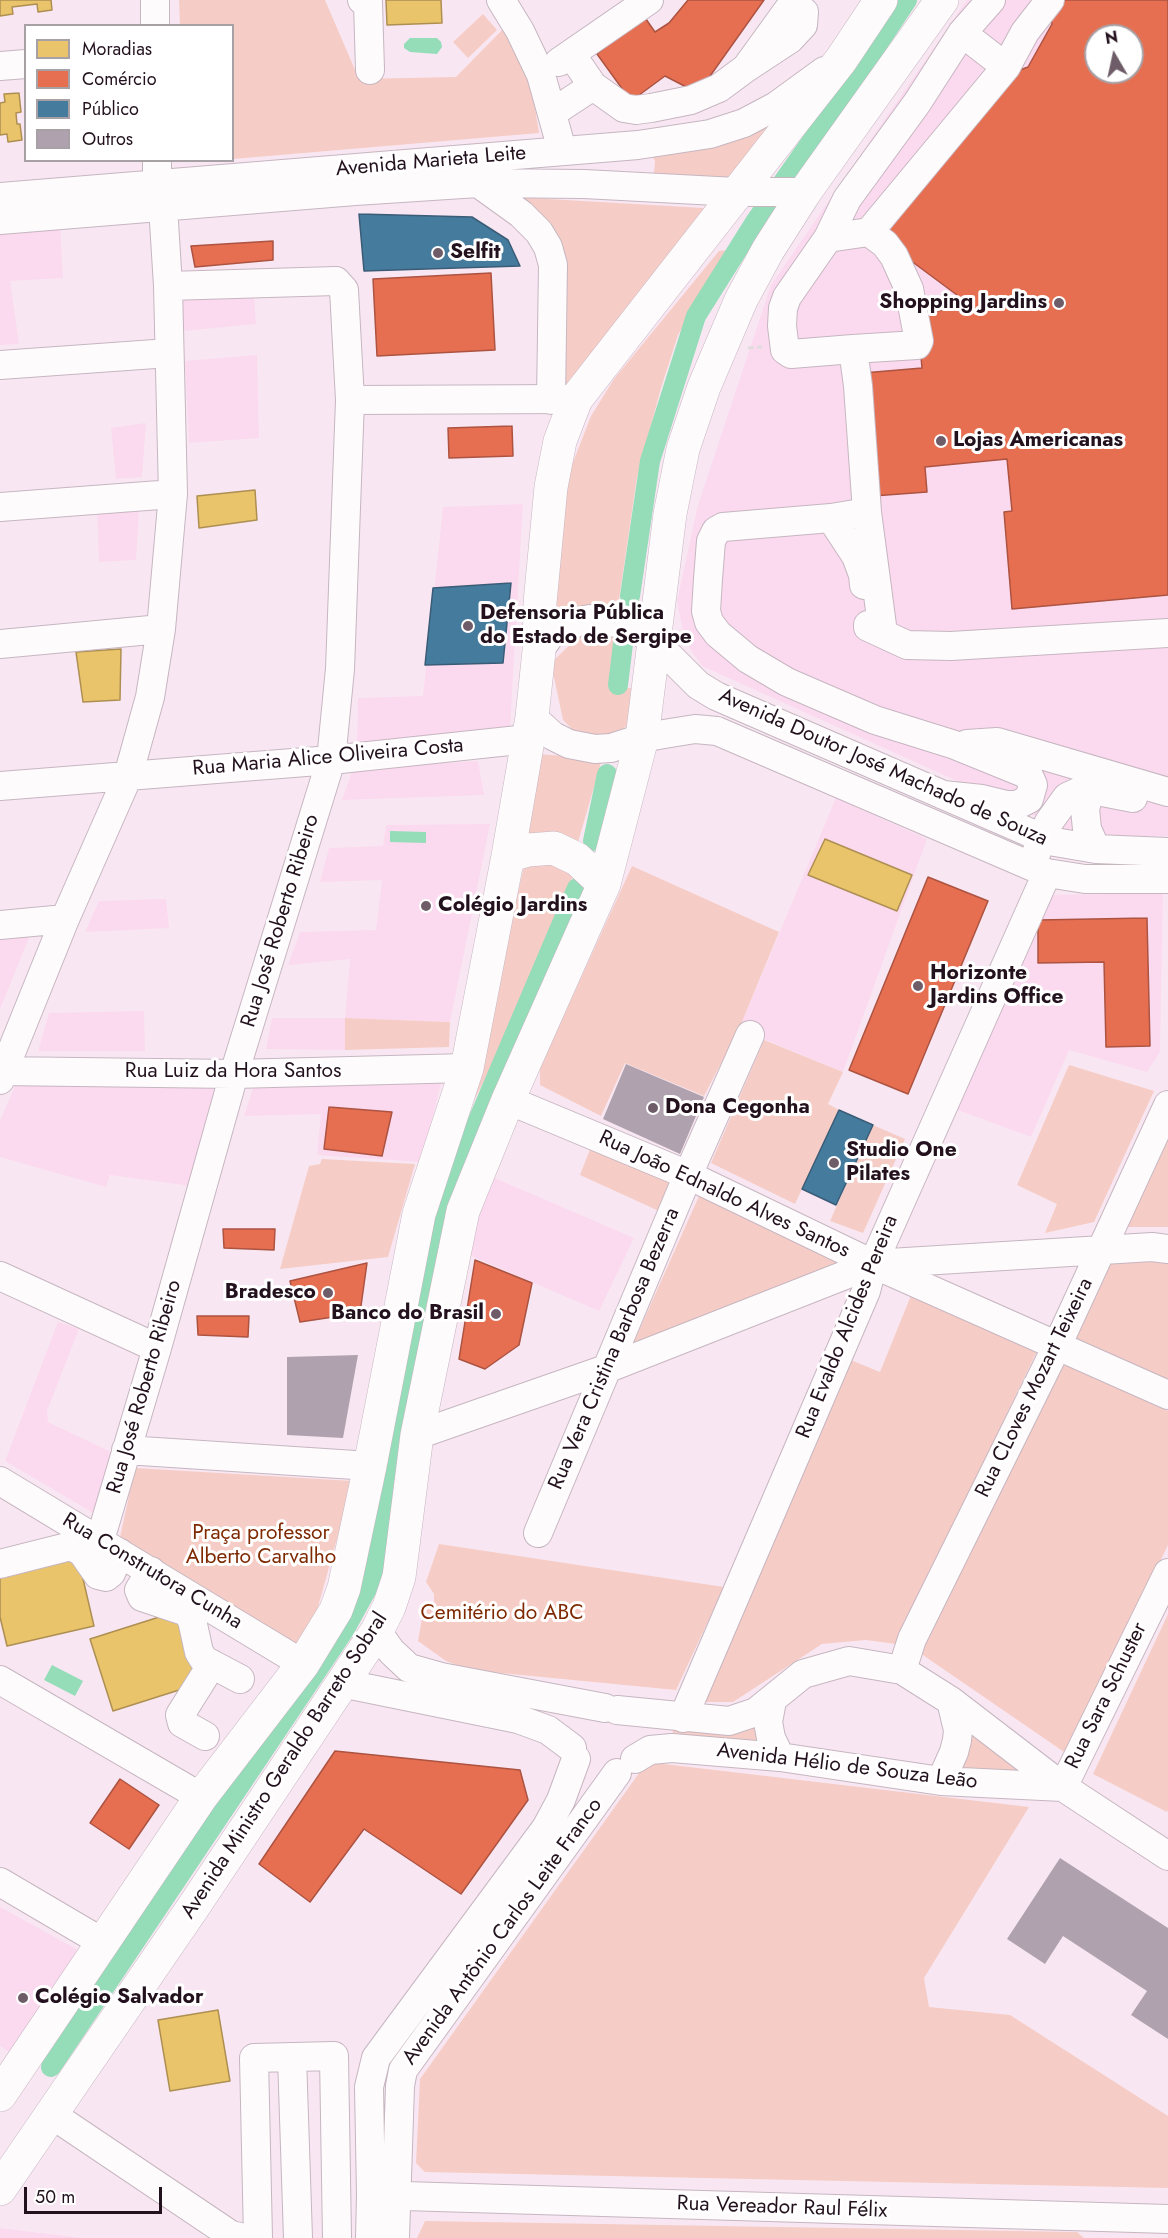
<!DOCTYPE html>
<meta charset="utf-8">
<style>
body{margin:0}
#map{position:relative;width:1168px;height:2238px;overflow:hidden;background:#f8e7f2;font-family:Jost,sans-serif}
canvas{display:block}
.legend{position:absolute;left:24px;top:24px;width:210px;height:138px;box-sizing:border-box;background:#fff;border:2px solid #a7a0a5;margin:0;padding:8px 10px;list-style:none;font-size:18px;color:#23121e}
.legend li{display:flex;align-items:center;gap:12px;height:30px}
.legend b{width:30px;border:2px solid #a7a0a5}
.north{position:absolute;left:1084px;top:24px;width:60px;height:60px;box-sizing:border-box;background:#fff;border:2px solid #a7a0a5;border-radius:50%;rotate:351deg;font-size:16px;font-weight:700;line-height:24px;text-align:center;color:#23121e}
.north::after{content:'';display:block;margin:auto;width:21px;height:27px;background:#6e5d68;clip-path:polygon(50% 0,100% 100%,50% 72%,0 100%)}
.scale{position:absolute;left:24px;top:2187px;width:138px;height:27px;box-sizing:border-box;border:3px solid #23121e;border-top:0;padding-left:8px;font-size:18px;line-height:21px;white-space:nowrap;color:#23121e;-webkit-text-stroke:4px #fff;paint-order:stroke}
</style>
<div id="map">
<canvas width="1168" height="2238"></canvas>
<ul class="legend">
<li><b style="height:16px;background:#e9c46a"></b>Moradias</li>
<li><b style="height:16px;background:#e76f51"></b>Comércio</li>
<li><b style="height:16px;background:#457b9d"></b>Público</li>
<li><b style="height:16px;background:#afa2ae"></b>Outros</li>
</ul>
<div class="north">N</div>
<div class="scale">50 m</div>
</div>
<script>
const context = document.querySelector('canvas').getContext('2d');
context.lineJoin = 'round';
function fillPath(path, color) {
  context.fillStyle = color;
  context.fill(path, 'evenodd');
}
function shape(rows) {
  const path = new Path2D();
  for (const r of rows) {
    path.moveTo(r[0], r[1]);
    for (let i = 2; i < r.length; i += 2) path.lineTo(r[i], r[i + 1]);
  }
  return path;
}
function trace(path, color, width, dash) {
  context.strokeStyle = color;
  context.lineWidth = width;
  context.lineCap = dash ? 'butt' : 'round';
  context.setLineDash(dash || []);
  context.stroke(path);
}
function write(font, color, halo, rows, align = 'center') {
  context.font = font + ' Jost,sans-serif';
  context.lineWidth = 6;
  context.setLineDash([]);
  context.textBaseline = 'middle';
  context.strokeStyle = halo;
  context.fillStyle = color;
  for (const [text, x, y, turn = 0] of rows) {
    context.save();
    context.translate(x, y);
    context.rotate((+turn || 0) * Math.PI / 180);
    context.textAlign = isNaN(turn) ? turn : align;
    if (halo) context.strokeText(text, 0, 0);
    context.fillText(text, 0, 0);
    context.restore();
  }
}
fillPath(shape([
 [967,0,1168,0,1168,836,1079,836,702,666,685,641,677,601,698,505,771,285],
 [1096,36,1132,36,1132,72,1096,72],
 [60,225,63,278,10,281,19,344,0,345,0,229],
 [254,294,256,324,183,331,183,298],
 [257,355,259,438,189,443,185,361],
 [146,423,142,477,116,479,111,428],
 [523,504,510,727,357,747,358,698,423,696,443,507],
 [139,509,136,560,99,562,97,512],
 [478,761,484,795,342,800,353,769],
 [836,798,927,839,843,1072,739,1029],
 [490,824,450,1022,346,1018,345,1050,266,1049,272,1018,345,1018,350,959,288,965,300,932,376,930,382,880,320,882,329,848,383,846,386,825],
 [1163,893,1160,1052,1147,1072,1069,1050,1031,1137,955,1109,1053,895],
 [166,899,169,928,85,932,99,901],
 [31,933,0,1009,0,936],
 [144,1011,145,1051,38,1051,49,1013],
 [255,1082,441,1084,421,1162,317,1155,321,1114,244,1116],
 [218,1085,191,1186,110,1175,106,1187,0,1157,0,1121,15,1086],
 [490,1176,634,1238,599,1311,467,1254],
 [58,1322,79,1329,47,1411,48,1422,113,1453,95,1514,5,1461],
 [0,1907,78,1950,11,2053,0,2046],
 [0,2228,81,2238,0,2238]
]), '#fbdaef');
fillPath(shape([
 [179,0,325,0,359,79,456,77,504,28,531,83,539,133,233,159,232,26,180,25],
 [483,14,497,30,468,58,453,42],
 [786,113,737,182,649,181,654,173,655,161,647,149],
 [515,197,703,208,706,219,589,368,558,392,565,313],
 [728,250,678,335,661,388,637,477,617,613,554,628,557,568,570,470,591,416,614,379,719,251],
 [582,633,615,633,613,687,631,688,628,724,615,737,580,737,563,720,551,663],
 [539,754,602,759,575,853,524,839],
 [536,850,573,876,517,1016,464,1120,527,854],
 [632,866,779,932,739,1029,704,1096,625,1063,601,1116,540,1085,540,1068],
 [345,1018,450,1022,449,1047,345,1050],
 [764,1040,843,1072,828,1104,839,1110,795,1204,711,1163],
 [1069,1065,1154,1091,1094,1222,1045,1233,1057,1204,1017,1185],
 [873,1125,905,1139,863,1233,830,1221],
 [1168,1135,1168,1227,1127,1227],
 [591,1147,673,1180,659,1211,580,1175],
 [322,1159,415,1164,388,1257,280,1269,309,1166,320,1164],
 [699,1196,849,1258,633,1344],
 [1168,1258,1168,1384,1075,1339,1108,1264],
 [912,1293,1037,1351,896,1644,866,1640,822,1644,733,1702,703,1702,846,1358,880,1372],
 [1062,1361,1168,1411,1168,1545,1067,1754,917,1651],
 [135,1468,353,1481,316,1614,293,1649,119,1542],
 [439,1544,724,1587,676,1690,470,1670,446,1661,418,1641,423,1613,434,1603,434,1594,426,1582],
 [1168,1614,1168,1810,1167,1812,1093,1774],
 [963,1717,1039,1785,954,1775],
 [762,1719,763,1744,673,1733,671,1724],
 [647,1762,1029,1807,924,1978,929,2007,1010,2015,1168,2116,1168,2188,425,2172,416,2163,420,2079],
 [425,2221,1077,2232,1084,2238,417,2238]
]), '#f6cdc6');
fillPath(shape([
 [410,38,437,38,441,42,442,47,437,54,410,52,404,48,404,44],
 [390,831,426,832,426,843,390,842],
 [52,1665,83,1681,75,1696,44,1680]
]), '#95dcb9');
const homes = shape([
 [0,0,51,0,52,10,38,12,37,4,12,7,13,14,0,16,0,0],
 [386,0,441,0,442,23,387,25,386,0],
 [19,93,21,112,16,113,17,124,20,124,22,140,8,142,7,134,0,135,0,103,5,102,4,94,19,93],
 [255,490,257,520,199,528,197,496,255,490],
 [121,649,120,700,83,702,76,652,121,649],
 [825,839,912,875,897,911,808,875,825,839],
 [77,1553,94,1626,7,1646,0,1617,0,1570,77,1553],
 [175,1612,198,1684,113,1711,90,1639,175,1612],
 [218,2010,230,2081,170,2091,158,2020,218,2010]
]);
fillPath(homes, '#e9c46a');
trace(homes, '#ae8f53', 1.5);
const shops = shape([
 [688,0,764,0,698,93,665,76,631,101,597,54,624,32,641,12,655,32,669,23,688,0],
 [1054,0,1168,0,1168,595,1012,609,1004,512,1012,511,1007,459,925,467,927,492,873,496,863,373,922,368,917,313,945,310,957,295,891,246,888,224,1004,76,1028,67,1052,24,1049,6,1054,0],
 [1096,36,1132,36,1132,72,1096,72,1096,36],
 [273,241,273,260,195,267,191,246,273,241],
 [491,273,495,350,377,356,373,279,491,273],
 [512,426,513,456,449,458,448,428,512,426],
 [928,877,988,901,908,1094,849,1070,928,877],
 [1147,918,1150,1046,1106,1047,1104,962,1038,963,1038,920,1147,918],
 [329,1107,392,1112,382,1156,324,1149,329,1107],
 [223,1229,275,1229,274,1250,224,1248,223,1229],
 [475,1260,532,1283,519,1345,485,1369,459,1359,475,1260],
 [367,1263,360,1313,300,1322,290,1281,367,1263],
 [197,1316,249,1316,248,1337,198,1335,197,1316],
 [335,1751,520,1770,528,1800,461,1894,364,1829,310,1902,259,1864,335,1751],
 [120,1779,159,1805,129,1849,90,1823,120,1779]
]);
fillPath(shops, '#e76f51');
trace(shops, '#ac5342', 1.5);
const public = shape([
 [359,214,472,217,508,240,520,266,364,271,359,214],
 [511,583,503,663,425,665,433,588,511,583],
 [839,1110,873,1125,836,1205,802,1189,839,1110]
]);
fillPath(public, '#457b9d');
trace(public, '#3b5c77', 1.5);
trace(shape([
 [630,596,650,461,696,316,755,222,844,95,907,0],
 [618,685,623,644],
 [593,841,607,774],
 [51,2067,345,1629,373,1578,397,1460,421,1306,439,1212,577,888]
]), '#95dcb9', 20);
fillPath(shape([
 [626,1064,704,1097,680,1154,603,1119],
 [358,1355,343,1438,287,1435,287,1357],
 [1060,1858,1168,1928,1168,2039,1131,2015,1147,1991,1063,1936,1045,1964,1007,1939]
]), '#afa2ae');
const minor = shape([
 [155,0,155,26],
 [362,0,368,3,370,70],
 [501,0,520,31,541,75,562,150],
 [975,43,1006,67],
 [571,54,593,86,624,108,636,110,651,108,691,100,719,88,746,68,788,10,800,9,804,12,803,25,790,39,746,68],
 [559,62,649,0],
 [0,66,26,64],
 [552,113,593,86],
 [157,160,157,185],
 [478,183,521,214,539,232,548,247,553,265,551,400],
 [0,197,638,145,710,134,744,123,776,106,824,71],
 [0,220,355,191,478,183,584,184,736,192,805,192],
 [869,232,1006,67,1025,32,1050,0],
 [828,238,869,232,885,244,894,256,909,289,919,341,917,345,853,349,858,386,867,512,883,633],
 [853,349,791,354,785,350,782,326,783,308,787,297,828,238,847,199,917,103,962,33,991,0],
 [0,365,169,353],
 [350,400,570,399],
 [0,507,173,494],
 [867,512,831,518,723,527,716,531,711,541,708,579,706,611,709,622,718,634,748,659,787,682,875,720,955,745,1024,773,1030,778,1033,785,1029,799,1017,805,1007,805,982,799,943,795],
 [831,518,856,556,863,575,864,585],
 [868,625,868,627,907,645,951,646,1168,633],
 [0,644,161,629],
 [539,651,551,634,580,621,590,619,622,624,639,631,654,641,698,685,716,696,1049,841,1096,849,1168,852],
 [532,717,553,736,569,744,595,749,611,748,642,738,664,734,695,729,717,731,1047,873,1085,879,1168,879],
 [967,744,997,742,1168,792],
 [0,786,331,760,528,739],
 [1090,791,1085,809,1087,829,1096,849],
 [1036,854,1041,838,1049,822,1067,797,1080,791,1097,791,1133,798],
 [0,925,65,919],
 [0,1071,234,1074,467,1068],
 [0,1080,65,919,128,776,150,697,161,629,173,494,168,286,163,206],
 [508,1100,688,1175,873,1264,1168,1395],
 [0,1276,157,1348],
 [417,1435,606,1369,873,1264,1152,1247,1168,1249],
 [126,1450,370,1466],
 [0,1481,303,1664],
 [538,1533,688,1175,750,1035],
 [100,1540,157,1348,234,1074,331,760,340,669,350,400,344,290,336,281,168,286],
 [0,1564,71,1546,82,1552,98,1575,106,1577,111,1573,120,1553],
 [151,1571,139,1590,142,1597,187,1612,192,1620,199,1652,204,1660,240,1679],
 [377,1631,391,1651,409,1668,441,1677,605,1708],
 [902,1670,912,1639,1057,1346,1168,1105],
 [0,1680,201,1797],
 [341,1683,518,1719,548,1730,572,1748],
 [772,1701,768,1722,771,1738,780,1757],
 [617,1710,729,1721,756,1712,803,1674,849,1661,902,1670,951,1701,1063,1787,1168,1856],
 [683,1718,866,1291,873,1264,1047,873],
 [205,1736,182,1723,180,1715,212,1664],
 [635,1759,650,1750,672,1748,780,1757,941,1781,1063,1787],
 [941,1781,954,1752,957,1740,958,1730,951,1701],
 [1063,1787,1168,1573],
 [0,1882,102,1942],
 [292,2057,298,2238],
 [51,2114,231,2235,244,2238],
 [371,2195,1168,2219],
 [258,2238,254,2058,334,2056,337,2238],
 [370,2238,371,2195,369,2087,376,2058,546,1828,561,1800,576,1759],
 [395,2238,400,2086,403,2070,617,1773]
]);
const major = shape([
 [508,856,528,850,554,848,577,859,604,884],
 [0,2095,201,1797,303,1664,336,1610,344,1588,370,1466,419,1214,467,1068,508,856,532,717,539,651,540,603,551,487,560,441,576,399,841,60,881,0],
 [0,2189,194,1906,377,1631,389,1607,399,1577,417,1435,463,1211,508,1100,604,884,642,738,670,514,683,449,704,387,741,300,768,250,805,192,942,0]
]);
trace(minor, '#c6b6c0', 30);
trace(major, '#c6b6c0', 34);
trace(shape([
 [748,348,762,347]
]), '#e2dcdf', 3, [6, 3]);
trace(minor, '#fefbfd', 28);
trace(major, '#fefbfd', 33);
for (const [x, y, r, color] of [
 [438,253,6,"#6e5d68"],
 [1059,303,6,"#6e5d68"],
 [941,441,6,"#6e5d68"],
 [468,626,6,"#6e5d68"],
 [426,906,6,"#6e5d68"],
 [918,986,6,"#6e5d68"],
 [653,1108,6,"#6e5d68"],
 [834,1163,6,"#6e5d68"],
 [328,1293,6,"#6e5d68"],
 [496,1314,6,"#6e5d68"],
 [23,1998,6,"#6e5d68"]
]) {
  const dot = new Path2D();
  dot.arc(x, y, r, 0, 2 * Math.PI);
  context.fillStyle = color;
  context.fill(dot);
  trace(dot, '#fff', 2);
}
write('21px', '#23121e', '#fff', [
 ["Avenida Marieta Leite",431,162,-5],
 ["Rua Maria Alice Oliveira Costa",328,758,-5],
 ["Avenida Doutor José Machado de Souza",883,768,24],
 ["Rua José Roberto Ribeiro",281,921,-73],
 ["Rua Luiz da Hora Santos",233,1072],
 ["Rua João Ednaldo Alves Santos",724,1195,25],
 ["Rua Evaldo Alcides Pereira",848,1327,-68],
 ["Rua Vera Cristina Barbosa Bezerra",615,1349,-67],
 ["Rua José Roberto Ribeiro",145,1387,-74],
 ["Rua CLoves Mozart Teixeira",1035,1388,-64],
 ["Rua Construtora Cunha",152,1572,31],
 ["Rua Sara Schuster",1107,1696,-64],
 ["Avenida Ministro Geraldo Barreto Sobral",285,1766,-57],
 ["Avenida Hélio de Souza Leão",847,1767,7],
 ["Avenida Antônio Carlos Leite Franco",503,1932,-54],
 ["Rua Vereador Raul Félix",782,2208,2]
]);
write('bold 21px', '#23121e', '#fff', [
 ["Selfit",450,253],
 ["Shopping Jardins",1047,303,"right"],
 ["Lojas Americanas",953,441],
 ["Defensoria Pública",480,614],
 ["do Estado de Sergipe",480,638],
 ["Colégio Jardins",438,906],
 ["Horizonte",930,974],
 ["Jardins Office",930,998],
 ["Dona Cegonha",665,1108],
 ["Studio One",846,1151],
 ["Pilates",846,1175],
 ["Bradesco",316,1293,"right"],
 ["Banco do Brasil",484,1314,"right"],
 ["Colégio Salvador",35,1998]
], 'left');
write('21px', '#7e2902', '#fff', [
 ["Praça professor",261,1534],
 ["Alberto Carvalho",261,1558],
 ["Cemitério do ABC",502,1614]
]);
</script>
